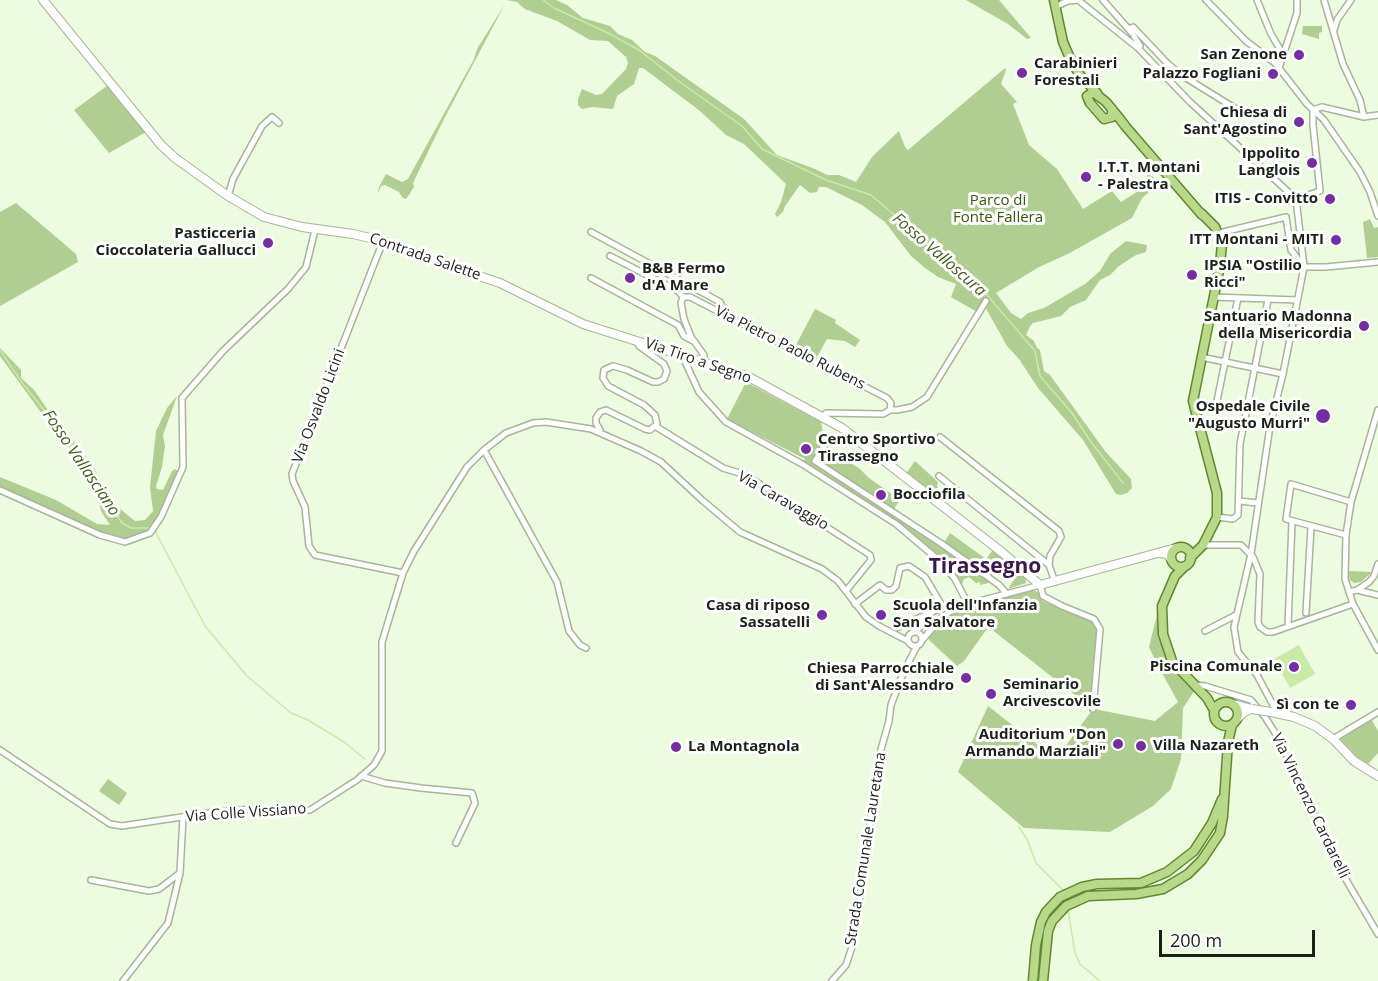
<!DOCTYPE html>
<meta charset="utf-8">
<style>
body{margin:0}
#map{position:relative;width:1378px;height:981px;overflow:hidden;background:#edfbe0;font-family:"Open Sans",sans-serif}
canvas{display:block}
.scale{position:absolute;left:1159px;top:930px;width:156px;height:27px;box-sizing:border-box;border:3px solid #1d2219;border-top:0;padding-left:8px;font-size:18px;line-height:21px;white-space:nowrap;color:#1d2219;-webkit-text-stroke:4px #fff;paint-order:stroke}
</style>
<div id="map">
<canvas width="1378" height="981"></canvas>
<div class="scale">200 m</div>
</div>
<script>
const context = document.querySelector('canvas').getContext('2d');
context.lineJoin = 'round';
function fillPath(path, color) {
  context.fillStyle = color;
  context.fill(path, 'evenodd');
}
function shape(rows) {
  const path = new Path2D();
  for (const r of rows) {
    if (r.length === 3) {
      path.moveTo(r[0] + r[2], r[1]);
      path.arc(r[0], r[1], r[2], 0, 2 * Math.PI);
      continue;
    }
    path.moveTo(r[0], r[1]);
    for (let i = 2; i < r.length; i += 2) path.lineTo(r[i], r[i + 1]);
  }
  return path;
}
function trace(path, color, width, dash) {
  context.strokeStyle = color;
  context.lineWidth = width;
  context.lineCap = dash ? 'butt' : 'round';
  context.setLineDash(dash || []);
  context.stroke(path);
}
function write(font, color, halo, rows, align = 'center') {
  context.font = font + ' "Open Sans",sans-serif';
  context.lineWidth = 6;
  context.setLineDash([]);
  context.textBaseline = 'middle';
  context.strokeStyle = halo;
  context.fillStyle = color;
  for (const [text, x, y, turn = 0] of rows) {
    context.save();
    context.translate(x, y);
    context.rotate((+turn || 0) * Math.PI / 180);
    context.textAlign = isNaN(turn) ? turn : align;
    if (halo) context.strokeText(text, 0, 0);
    context.fillText(text, 0, 0);
    context.restore();
  }
}
fillPath(shape([
 [507,0,556,0,567,5,583,18,610,26,618,34,632,40,645,52,655,56,744,119,777,155,815,169,827,175,839,175,856,182,872,157,899,131,905,147,908,150,1005,68,1006,70,1001,84,1017,102,1013,104,1029,145,1057,169,1083,209,1112,191,1121,202,1140,190,1148,174,1158,180,1160,183,1142,198,1132,218,1068,254,1039,267,996,293,1011,313,1021,319,1028,313,1044,308,1085,284,1100,271,1110,254,1126,241,1147,245,1146,252,1136,255,1119,266,1110,275,1100,280,1086,300,1070,307,1061,316,1033,323,1030,326,1026,335,1034,341,1037,348,1040,350,1044,371,1050,375,1105,451,1131,479,1132,488,1127,493,1121,495,1116,494,1083,440,1038,388,1019,359,1007,346,984,305,979,313,951,297,956,284,938,277,925,268,911,256,885,222,862,205,826,187,819,187,817,192,810,193,800,185,785,206,783,212,777,217,775,214,781,202,786,184,744,144,726,135,700,111,643,68,639,68,634,84,617,96,613,109,592,107,582,109,578,105,578,99,582,89,596,95,602,94,626,69,628,63,626,57,608,41,590,40,557,21,525,9,517,2],
 [966,0,999,0,1031,38,1027,39,1008,24],
 [505,4,443,121,413,183,414,187,406,199,403,198,399,192,385,185,381,186,378,194,379,187,386,174,402,182,408,179,474,59,477,49],
 [1303,26,1322,26,1322,32,1319,33,1319,39,1302,34],
 [107,86,146,132,109,153,74,110],
 [16,203,76,254,78,262,0,306,0,212],
 [1370,219,1374,228,1378,227,1378,257,1367,258,1363,222],
 [815,309,836,320,835,323,860,340,855,347,845,341,827,339,817,357,796,345],
 [0,348,21,370,21,378,34,390,52,416,59,420,66,429,70,437,94,468,106,492,119,508,135,521,145,520,153,511,150,487,156,431,167,408,177,396,163,435,165,446,162,467,156,486,157,489,163,490,172,471,175,469,179,472,160,516,147,532,127,540,103,534,0,488,0,477,56,500,97,524,110,525,101,511,96,486,66,443,40,411,0,356],
 [746,382,821,422,825,446,860,469,869,478,900,500,892,512,992,582,980,585,980,582,976,583,969,577,964,579,962,584,949,566,950,564,905,529,896,524,802,464,805,459,727,419],
 [915,461,938,482,937,487,939,489,932,495,905,475],
 [950,533,986,559,993,550,1025,577,1026,583,1008,589,1017,575,1010,570,996,566,991,577,944,543],
 [1348,571,1371,572,1371,573,1361,582,1354,583,1350,580],
 [1033,590,1039,593,1043,601,1092,622,1100,629,1094,709,1155,721,1178,702,1156,662,1149,647,1157,615,1161,643,1167,659,1195,690,1183,708,1181,759,1171,789,1153,806,1110,832,1024,828,958,772,988,706,1056,759,1093,709,991,629,987,629,964,661,957,666,929,640,928,635,943,619,951,614,969,606],
 [1299,698,1306,705,1296,711,1285,709,1284,706,1287,703],
 [1370,717,1378,731,1378,753,1368,764,1359,759,1338,737],
 [108,779,127,793,119,805,99,791]
]), '#b0cd92');
fillPath(shape([
 [1299,645,1315,674,1290,688,1274,659]
]), '#c9eba7');
trace(shape([
 [543,0,554,8,608,33,639,50,677,80,742,126,762,149,826,180,871,195,919,236,950,267,981,288,1035,351,1040,376,1072,413,1091,442,1123,483],
 [0,350,23,384,74,447,122,523,131,528,149,528],
 [154,529,205,626,247,676,291,713,308,720,344,742,365,759],
 [1019,827,1027,839,1036,863,1063,890],
 [1068,910,1075,953,1080,964,1100,981]
]), '#c9eba7', 1.5);
const street = shape([
 [1078,0,1138,48,1190,102,1296,199],
 [1103,0,1132,33],
 [1206,0,1246,41,1275,63,1307,104,1324,120,1360,172,1370,192,1378,216],
 [1257,0,1271,34,1284,56],
 [1324,0,1343,64,1360,100,1364,117],
 [1057,6,1068,1,1078,0],
 [1129,29,1133,27,1168,64,1183,76,1241,112],
 [1334,30,1337,20,1351,0],
 [1134,36,1140,46,1138,48],
 [1279,68,1297,13,1297,0],
 [228,196,233,179,262,126,272,117,279,123],
 [1296,199,1320,191,1313,125,1313,111,1315,109,1322,107,1364,117,1378,115],
 [591,232,720,302,723,308,722,313],
 [1219,233,1286,217,1291,250,1304,267],
 [383,241,292,474,293,481,305,507,309,546,315,555,403,573],
 [610,256,678,291,683,297],
 [1304,267,1326,267,1378,262],
 [591,278,678,325,684,336,695,342],
 [683,297,690,297,887,398,891,403,890,410,883,414,826,413,823,417],
 [683,297,681,303,684,319,691,337,704,355,704,363],
 [1213,297,1297,300],
 [683,357,699,392,726,422,802,464,896,524,941,562,955,579,968,604],
 [1201,357,1283,374],
 [1217,401,1238,298],
 [890,410,897,410,912,407,927,397,986,301],
 [1378,410,1351,502,1346,535,1345,579,1353,604,1378,650],
 [655,426,723,468,746,475,870,555,871,560,846,591],
 [1199,427,1244,425],
 [600,430,596,423,596,418,600,412,606,410,645,429,650,430,657,424,655,415,644,405,608,386,603,378,604,370,613,366,627,370,653,382,658,382,664,379,667,371,664,364,639,346,637,341],
 [940,437,1059,531,1061,537,1050,556,1049,565,1055,582],
 [826,443,815,461,942,544,999,585,1007,594],
 [484,450,557,582,569,631,580,645,586,648],
 [939,476,1049,565],
 [0,490,100,535,125,542,150,533,161,517,183,467,182,398,223,351,288,289,306,267,315,230],
 [1239,501,1258,503],
 [1217,517,1233,519,1238,515,1240,444,1268,300],
 [1346,535,1286,519,1291,484,1351,502],
 [1203,545,1241,545,1253,557,1260,574,1258,622,1260,627,1267,632,1273,632,1353,604],
 [1357,590,1378,595],
 [1349,592,1357,590,1369,582,1374,576,1378,564],
 [855,604,880,585,886,590,892,590,896,586,900,568,909,566,925,577,941,604,939,609,921,617,922,624,916,632],
 [1306,613,1311,527],
 [1288,626,1292,522],
 [896,628,921,617],
 [1205,631,1236,615],
 [915,639,7],
 [923,639,942,617,950,612,968,604,1040,585,1043,596,1062,606,1094,619,1100,629,1093,709],
 [1195,685,1205,686,1251,700,1265,717,1279,739,1345,878,1378,934],
 [1276,713,1272,703,1257,675,1238,652,1234,627,1251,554,1270,426,1283,374,1304,267,1296,199],
 [1333,739,1378,712],
 [0,750,110,824,122,826,215,812,252,809,292,812,310,810,357,780,374,765,382,751,382,642,403,573,414,551,467,467,484,450,506,433,533,423,546,422,591,429,641,451,661,462,702,500,740,532,822,569,838,581,866,617,879,626,908,641],
 [361,776,385,783,421,788,472,793,475,803,456,843],
 [91,880,149,891,159,889,180,873],
 [123,981,168,923,180,873,183,817],
 [832,981,846,965,853,944,880,753,889,721,891,705,904,671,917,646]
]);
const secondary = shape([
 [43,0,161,145,175,158,228,196,264,217,302,227,353,234,383,241,425,258,500,283,583,324,747,376,842,428,1003,553,1040,585,1176,548],
 [1159,553,1167,554,1171,559],
 [1233,704,1252,709],
 [1271,712,1294,717,1315,726,1333,739,1354,761,1378,776],
 [1238,718,1244,712,1251,709]
]);
const primary = shape([
 [1054,0,1063,42,1069,56,1079,74,1097,93],
 [1112,109,1112,117,1104,119,1090,103,1087,96,1093,92,1101,98,1106,102,1120,119,1126,127,1202,215],
 [1181,557,10],
 [1190,558,1203,545,1217,517,1217,493,1193,401,1220,266,1222,243,1215,227,1201,213],
 [1185,566,1175,576,1162,606,1163,634,1172,661,1207,698,1214,710],
 [1226,714,12],
 [1033,981,1036,945,1041,922,1046,912,1060,897,1082,887,1097,884,1141,883,1167,872,1194,851,1212,823,1222,799],
 [1043,981,1048,931,1052,921,1066,906,1088,896,1136,894,1163,889,1188,874,1202,860,1220,833,1223,816,1228,742,1232,725]
]);
trace(street, '#a8b59b', 8);
trace(secondary, '#a8b59b', 10);
trace(primary, '#638830', 11);
trace(street, '#fff', 5);
trace(secondary, '#fff', 8);
trace(primary, '#b8d98a', 8);
const secondaryBridge = shape([
 [1252,709,1271,712]
]);
trace(secondaryBridge, '#a8b59b', 10, []);
trace(secondaryBridge, '#fff', 8);
for (const [x, y, r, color] of [
 [1299,55,6,"#752ea1"],
 [1022,73,6,"#752ea1"],
 [1273,74,6,"#752ea1"],
 [1299,122,6,"#752ea1"],
 [1312,163,6,"#752ea1"],
 [1086,177,6,"#752ea1"],
 [1330,199,6,"#752ea1"],
 [1336,240,6,"#752ea1"],
 [268,243,6,"#752ea1"],
 [1192,275,6,"#752ea1"],
 [630,278,6,"#752ea1"],
 [1364,326,6,"#752ea1"],
 [1323,416,8,"#752ea1"],
 [806,449,6,"#752ea1"],
 [881,495,6,"#752ea1"],
 [822,615,6,"#752ea1"],
 [881,615,6,"#752ea1"],
 [1294,667,6,"#752ea1"],
 [966,678,6,"#752ea1"],
 [991,694,6,"#752ea1"],
 [1351,705,6,"#752ea1"],
 [1118,744,6,"#752ea1"],
 [1141,746,6,"#752ea1"],
 [676,747,6,"#752ea1"]
]) {
  const dot = new Path2D();
  dot.arc(x, y, r, 0, 2 * Math.PI);
  context.fillStyle = color;
  context.fill(dot);
  trace(dot, '#fff', 2);
}
write('bold 15px', '#1d2219', '#fff', [
 ["San Zenone",1287,55],
 ["Carabinieri",1034,64,"left"],
 ["Forestali",1034,81,"left"],
 ["Palazzo Fogliani",1261,74],
 ["Chiesa di",1287,113],
 ["Sant'Agostino",1287,130],
 ["Ippolito",1300,154],
 ["Langlois",1300,171],
 ["I.T.T. Montani",1098,168,"left"],
 ["- Palestra",1098,185,"left"],
 ["ITIS - Convitto",1318,199],
 ["Pasticceria",256,234],
 ["Cioccolateria Gallucci",256,251],
 ["ITT Montani - MITI",1324,240],
 ["IPSIA \"Ostilio",1204,266,"left"],
 ["Ricci\"",1204,283,"left"],
 ["B&B Fermo",642,269,"left"],
 ["d'A Mare",642,286,"left"],
 ["Santuario Madonna",1352,317],
 ["della Misericordia",1352,334],
 ["Ospedale Civile",1310,407],
 ["\"Augusto Murri\"",1310,424],
 ["Centro Sportivo",818,440,"left"],
 ["Tirassegno",818,457,"left"],
 ["Bocciofila",893,495,"left"],
 ["Casa di riposo",810,606],
 ["Sassatelli",810,623],
 ["Scuola dell'Infanzia",893,606,"left"],
 ["San Salvatore",893,623,"left"],
 ["Piscina Comunale",1282,667],
 ["Chiesa Parrocchiale",954,669],
 ["di Sant'Alessandro",954,686],
 ["Seminario",1003,685,"left"],
 ["Arcivescovile",1003,702,"left"],
 ["Sì con te",1339,705],
 ["Auditorium \"Don",1106,735],
 ["Armando Marziali\"",1106,752],
 ["Villa Nazareth",1153,746,"left"],
 ["La Montagnola",688,747,"left"]
], 'right');
write('15px', '#3a560f', '#fff', [
 ["Parco di",998,201],
 ["Fonte Fallera",998,218]
]);
write('15px', '#1d2219', '#fff', [
 ["Contrada Salette",425,257,19],
 ["Via Pietro Paolo Rubens",790,348,27],
 ["Via Tiro a Segno",698,361,19],
 ["Via Osvaldo Licini",319,406,-69],
 ["Via Caravaggio",783,501,30],
 ["Via Vincenzo Cardarelli",1310,806,64],
 ["Via Colle Vissiano",246,813,-4],
 ["Strada Comunale Lauretana",866,849,-81]
]);
write('italic 16px', '#435f1b', '#fff', [
 ["Fosso Valloscura",939,255,41],
 ["Fosso Vallasciano",81,463,56]
]);
write('bold 21px', '#3a1850', '#fff', [
 ["Tirassegno",985,567]
]);
</script>
